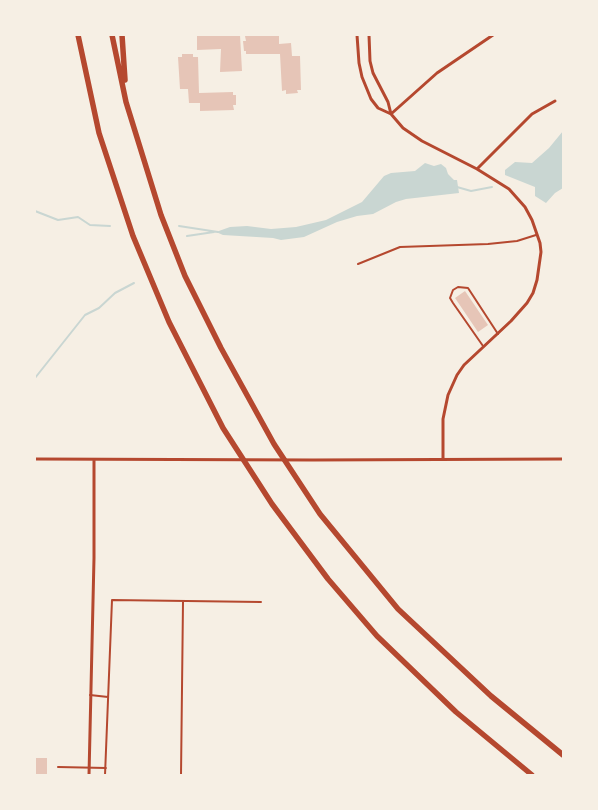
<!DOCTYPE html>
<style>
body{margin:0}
#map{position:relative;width:598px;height:810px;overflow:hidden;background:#f6efe4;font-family:"Titillium Web",sans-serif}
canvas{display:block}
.frame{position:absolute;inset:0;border:36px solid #f6efe4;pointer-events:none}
</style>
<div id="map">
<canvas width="598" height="810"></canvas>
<div class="frame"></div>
</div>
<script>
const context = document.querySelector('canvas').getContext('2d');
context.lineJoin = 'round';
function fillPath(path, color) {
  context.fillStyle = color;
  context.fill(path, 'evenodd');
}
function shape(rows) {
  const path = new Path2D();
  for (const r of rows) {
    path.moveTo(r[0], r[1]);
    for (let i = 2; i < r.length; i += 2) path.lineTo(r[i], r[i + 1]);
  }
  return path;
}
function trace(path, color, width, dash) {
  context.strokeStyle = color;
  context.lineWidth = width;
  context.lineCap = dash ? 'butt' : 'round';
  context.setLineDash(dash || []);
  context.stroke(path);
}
fillPath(shape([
 [563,131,563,188,555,193,546,203,535,196,535,187,505,175,505,170,515,162,532,163,549,148],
 [425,163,434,166,441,164,446,168,448,174,454,180,457,180,459,193,406,199,396,202,373,214,357,216,337,222,304,237,281,240,273,238,223,235,216,232,230,227,247,226,271,229,296,227,326,220,362,202,384,176,391,173,415,171]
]), '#c9d6d2');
trace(shape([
 [457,187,471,191,492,187],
 [35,211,58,220,78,217,90,225,110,226],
 [179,226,218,232],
 [187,236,214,232],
 [35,378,85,315,99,308,115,293,134,283]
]), '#c9d6d2', 2);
fillPath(shape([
 [197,35,240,35,242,71,220,72,221,49,197,50],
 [279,35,279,44,291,43,292,56,300,56,301,90,297,90,298,93,286,94,286,90,282,91,280,54,246,54,246,51,244,51,243,41,246,41,245,36],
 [182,54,193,54,193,57,198,57,199,93,233,92,233,95,236,95,236,105,233,105,234,110,200,111,200,103,189,103,188,89,180,89,178,57,182,57],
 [465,291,488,325,478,332,455,298],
 [35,758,47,758,47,775,35,775]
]), '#e6c5b7');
trace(shape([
 [358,264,400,247,488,244,517,241,536,235],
 [483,346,453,303,450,298,453,290,458,287,468,288,498,334],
 [90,695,108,697],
 [58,767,106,768],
 [105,775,112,600,261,602],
 [181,775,183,602]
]), '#b5482f', 2);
trace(shape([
 [357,35,359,63,362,77,371,99,378,108,391,114,403,128,422,141,477,169,509,189,525,207,532,220,540,243,541,252,537,280,533,293,527,303,511,321,464,365,457,375,448,395,443,419,443,459],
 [369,35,370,61,373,73,388,102,391,114],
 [391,114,437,73,493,35],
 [477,169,532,114,555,101],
 [35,459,313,460,563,459],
 [89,775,94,558,94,460]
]), '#b5482f', 3);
trace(shape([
 [78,35,99,133,133,236,169,322,223,428,272,504,328,579,377,636,456,712,532,775],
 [112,35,126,102,161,215,185,276,221,348,274,444,320,514,398,609,491,696,563,755],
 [122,35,125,80]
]), '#b5482f', 5.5);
</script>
